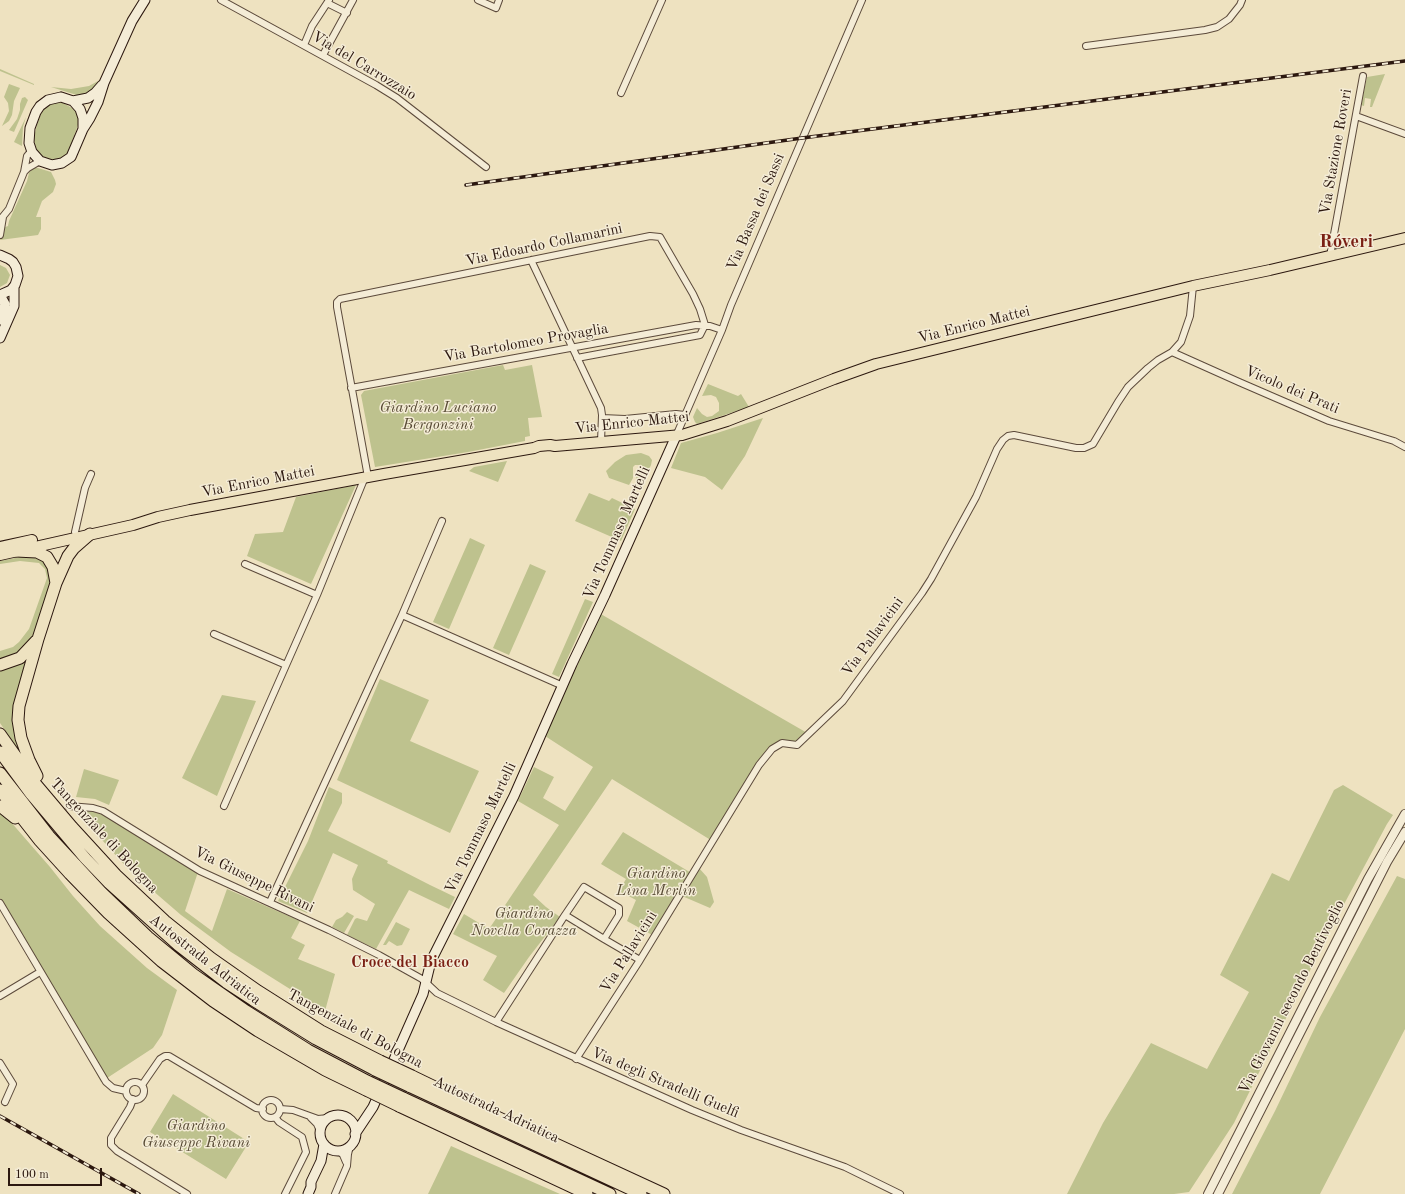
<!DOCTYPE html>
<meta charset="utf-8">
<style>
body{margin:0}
#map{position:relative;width:1405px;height:1194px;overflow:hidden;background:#eee2c0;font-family:"Old Standard TT",serif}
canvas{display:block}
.scale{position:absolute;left:8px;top:1168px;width:94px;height:18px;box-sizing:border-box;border:2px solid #2c180f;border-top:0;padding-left:5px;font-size:12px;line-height:14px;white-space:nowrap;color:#2c180f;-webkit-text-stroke:3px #f4ecd6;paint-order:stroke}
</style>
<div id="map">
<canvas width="1405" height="1194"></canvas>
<div class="scale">100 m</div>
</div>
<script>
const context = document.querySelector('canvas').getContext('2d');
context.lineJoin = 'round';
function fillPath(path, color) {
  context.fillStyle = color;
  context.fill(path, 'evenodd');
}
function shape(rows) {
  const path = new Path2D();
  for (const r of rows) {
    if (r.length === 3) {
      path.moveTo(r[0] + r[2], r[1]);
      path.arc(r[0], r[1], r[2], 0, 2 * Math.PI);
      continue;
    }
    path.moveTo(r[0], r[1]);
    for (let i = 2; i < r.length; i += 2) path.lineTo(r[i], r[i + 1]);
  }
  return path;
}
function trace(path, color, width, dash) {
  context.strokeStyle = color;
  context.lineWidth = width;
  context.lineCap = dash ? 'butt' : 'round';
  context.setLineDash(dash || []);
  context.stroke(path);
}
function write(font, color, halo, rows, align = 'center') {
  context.font = font + ' "Old Standard TT",serif';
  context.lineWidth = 3;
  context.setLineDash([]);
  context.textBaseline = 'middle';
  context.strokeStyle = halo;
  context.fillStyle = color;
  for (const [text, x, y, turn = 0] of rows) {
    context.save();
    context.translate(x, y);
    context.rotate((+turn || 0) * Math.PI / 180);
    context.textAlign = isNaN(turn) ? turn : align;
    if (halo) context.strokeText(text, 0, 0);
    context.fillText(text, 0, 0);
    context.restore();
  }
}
fillPath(shape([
 [0,69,34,84,34,85,0,71],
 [1385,74,1372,107,1370,107,1371,99,1365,98,1364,106,1361,105,1367,77],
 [98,81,89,94,80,96,51,87,71,89,89,86],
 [9,84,20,88,14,101,12,115,9,121,2,126,9,111,8,103,4,97],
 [25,97,28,100,14,132,9,130,17,119,20,110,20,104,22,98],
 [57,102,63,103,72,108,77,114,79,122,68,153,61,158,51,160,40,155,36,149,34,141,35,133,37,125,42,111,50,104],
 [26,117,23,127,22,146,14,142],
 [34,168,38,168,51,172,55,180,56,184,53,192,42,201,36,217,41,217,41,229,38,235,0,240,0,229,8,226,9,221,27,181,29,173,31,170],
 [0,265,6,268,10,275,7,283,0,287],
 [503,365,505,370,532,365,542,417,528,418,530,436,525,437,525,441,468,452,375,467,361,395,364,391],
 [708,384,738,396,741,394,749,407,697,424,695,422,693,417,697,408,702,414,707,417,712,416,719,411,719,403,716,397,711,395,702,396],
 [763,418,745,456,722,490,705,477,671,468,681,443,717,433],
 [641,453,649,456,652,460,651,465,642,484,645,471,644,467,640,465,635,465,633,467,633,478,629,485,609,478,606,471,615,462,626,455],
 [507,461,498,482,469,471,474,467],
 [638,469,642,471,642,474,639,483,637,486,636,475,636,471],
 [356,485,311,584,247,556,255,534,283,532,296,497],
 [589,493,609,501,612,498,635,509,621,541,575,521],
 [470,538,485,545,449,629,433,622],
 [35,554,48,564,51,583,32,639,17,655,0,661,0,651,13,647,19,642,29,629,47,578,45,569,39,563,20,561,0,564,0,561],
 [530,564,546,571,509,655,493,648],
 [585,599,593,602,559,677,552,674],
 [599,613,809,734,797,745,782,744,772,749,715,841,709,839,612,779,533,895,546,907,560,917,529,957,504,993,483,980,497,956,453,934,464,914,489,929,559,825,518,801,534,767,554,777,543,798,565,811,593,767,545,736],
 [30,653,19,693,21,754,0,723,0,667],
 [380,679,429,700,410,741,479,771,450,833,337,780],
 [222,695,256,701,217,796,182,778],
 [84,769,119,780,109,805,95,799,76,797],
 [1343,785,1393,815,1387,824,1335,921,1276,1038,1234,1123,1189,1192,1174,1194,1067,1194,1103,1123,1151,1043,1207,1069,1249,992,1220,975,1272,873,1289,881,1334,790],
 [329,787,342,793,342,803,328,831,388,861,387,863,430,885,455,897,449,909,409,890,376,949,347,935,355,919,357,918,367,921,375,904,353,890,352,879,358,865,333,853,307,913,278,901,308,841],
 [75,810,95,811,116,821,164,853,198,872,185,911,212,931,227,889,300,921,291,938,305,945,298,959,335,974,325,1011,231,952,181,915,130,871],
 [0,812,10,821,50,867,73,896,100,926,147,968,177,990,162,1035,153,1048,101,1082,23,937,0,898],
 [623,832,693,874,654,936,627,921,636,900,619,891,626,879,601,864],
 [699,868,707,877,714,902,710,908,682,896],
 [1397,876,1405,879,1405,1029,1320,1194,1232,1194,1275,1111,1320,1017],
 [347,912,354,916,344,933,332,927,336,920,342,917],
 [396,922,410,929,402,945,397,946,389,941,386,945,383,945],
 [173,1094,249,1142,226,1179,150,1132],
 [451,1146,560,1194,428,1194]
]), '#bec28e');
const minor = shape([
 [221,0,376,85,397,98,486,167],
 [478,0,496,8,499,0],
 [327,3,347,13],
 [304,45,312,26,329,0],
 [1086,46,1205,30,1217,27,1229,19,1240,5,1242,0],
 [323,55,353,0],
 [621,93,662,0],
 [1356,116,1405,134],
 [24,172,28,168,40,161],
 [0,220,9,209,24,172,27,156,31,151],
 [0,235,3,217],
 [1330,256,1363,76],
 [531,260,601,408,602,415,601,442],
 [1172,352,1239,382,1329,421,1394,441,1405,447],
 [351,388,696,325,710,326,722,330],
 [602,418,625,419,676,414,685,415],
 [676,436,722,330,731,305,862,0],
 [368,477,337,307,337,302,340,299,650,236,660,237,693,294,700,309,705,325,700,335,577,358],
 [75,532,85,488,91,474],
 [245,564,317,595],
 [402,615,442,521],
 [214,634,286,665],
 [69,806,93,808,103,811,200,871,329,930,379,955,422,979,437,993,496,1022,692,1110,741,1130,845,1167,900,1194],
 [224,806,317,595,365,477],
 [270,902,402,615,563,686],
 [0,903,106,1082,113,1088,126,1091],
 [565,915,584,887,619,908,619,915,604,939,640,960],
 [0,996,40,972],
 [496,1022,565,915,604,939],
 [576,1059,640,960,759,765,772,749,782,743,797,745,843,701,922,593,931,579,976,497,997,449,1003,440,1008,436,1014,435,1076,448,1084,448,1093,444,1118,402,1128,387,1148,368,1158,360,1172,352,1181,342,1190,316,1193,286],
 [0,1063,13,1084,5,1102],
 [135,1091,9],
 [142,1085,160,1059,165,1056,169,1056,256,1108,263,1109],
 [133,1099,130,1107,111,1138,111,1145,117,1151,187,1194],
 [271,1109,9],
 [280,1109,293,1110,318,1119,328,1118],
 [275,1117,279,1122,302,1137,306,1152,285,1194],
 [311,1118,317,1124,320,1131],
 [339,1151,343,1155,346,1162],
 [335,1194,347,1166,348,1154,350,1146]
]);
const tertiary = shape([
 [1208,1194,1368,879,1405,814],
 [1218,1194,1387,862,1405,832]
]);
const secondary = shape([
 [61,97,73,101,80,109,83,118,83,129,71,157,62,163,52,165,40,161,32,152,29,143,30,128,36,112,40,106,48,100,61,97],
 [73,101,88,98,95,93,102,85],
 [83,129,90,118,98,102,104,83,132,21,145,0],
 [0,255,9,259,13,262,16,267,18,276,15,285,11,290,0,295],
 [0,295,5,304,0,320],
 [0,338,14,306,14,287],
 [338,1133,18],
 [355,1134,373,1107,423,994,431,961,514,796,572,664,605,595,676,436],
 [308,1194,311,1187,311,1182,321,1161,324,1144]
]);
const primary = shape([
 [0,547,32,540],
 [0,555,133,525,158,517,190,510,384,474,534,448,539,446,550,445,555,446,682,435,727,421,834,379,876,364,1193,286,1270,270,1405,238]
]);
const motorway = shape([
 [16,551,37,552,47,557,53,567,56,583],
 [0,665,20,658,36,641],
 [0,734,34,782,72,827,116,875,165,921,211,958,258,991,321,1031,380,1061],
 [0,752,31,794,85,858,109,883,178,945,227,983,253,1000,316,1039,375,1070],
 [0,773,49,836,101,892,148,937,193,974,246,1011,308,1050,369,1082],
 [37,776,29,760,21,738,18,720,19,706,38,639,56,583,68,556,74,548,90,534],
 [0,790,40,841,70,874,108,913,161,961,213,1001,258,1031,325,1070,366,1090],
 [0,806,15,818],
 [412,1076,495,1116,664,1194],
 [409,1086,641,1194],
 [403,1098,610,1194],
 [399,1106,587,1194]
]);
trace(minor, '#5c4a3b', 8);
trace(tertiary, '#5c4a3b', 10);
trace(secondary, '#2c180f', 11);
trace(primary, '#2c180f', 12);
trace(motorway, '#2c180f', 13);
trace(minor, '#f4ecd6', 6);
trace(tertiary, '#f4ecd6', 8);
trace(secondary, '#f4ecd6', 9);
trace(primary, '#eee2c0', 10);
trace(motorway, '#eee2c0', 11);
const rail = shape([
 [466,185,802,138,1405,61],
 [0,1116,139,1194]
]);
trace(rail, '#2c180f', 3.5);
trace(rail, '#f4ecd6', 2, [6]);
const motorwayBridge = shape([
 [380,1061,412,1076],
 [375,1070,409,1086],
 [369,1082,403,1098],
 [366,1090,399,1106]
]);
trace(motorwayBridge, '#2c180f', 13, []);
trace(motorwayBridge, '#eee2c0', 11);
write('15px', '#2c180f', '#f4ecd6', [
 ["Via del Carrozzaio",364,66,31],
 ["Via Stazione Roveri",1336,152,-80],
 ["Via Bassa dei Sassi",756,212,-67],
 ["Via Edoardo Collamarini",544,245,-12],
 ["Via Enrico Mattei",974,325,-14],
 ["Via Bartolomeo Provaglia",526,343,-10],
 ["Vicolo dei Prati",1292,390,23],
 ["Via Enrico Mattei",632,423,-6],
 ["Via Enrico Mattei",258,482,-11],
 ["Via Tommaso Martelli",617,533,-66],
 ["Via Pallavicini",873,637,-54],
 ["Via Tommaso Martelli",481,828,-64],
 ["Tangenziale di Bologna",104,836,47],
 ["Via Giuseppe Rivani",254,880,26],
 ["Via Pallavicini",629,952,-58],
 ["Autostrada Adriatica",205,960,38],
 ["Via Giovanni secondo Bentivoglio",1292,997,-63],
 ["Tangenziale di Bologna",355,1029,28],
 ["Via degli Stradelli Guelfi",665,1083,23],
 ["Autostrada Adriatica",496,1110,25]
]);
write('italic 15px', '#584b35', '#f4ecd6', [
 ["Giardino Luciano",438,408],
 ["Bergonzini",438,425],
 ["Giardino",656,874],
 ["Lina Merlin",656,891],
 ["Giardino",524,914],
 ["Novella Corazza",524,931],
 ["Giardino",196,1126],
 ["Giuseppe Rivani",196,1143]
]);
write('bold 16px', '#7a1f14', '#f4ecd6', [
 ["Croce del Biacco",410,963]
]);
write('bold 19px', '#7a1f14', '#f4ecd6', [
 ["Róveri",1346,242]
]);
</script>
